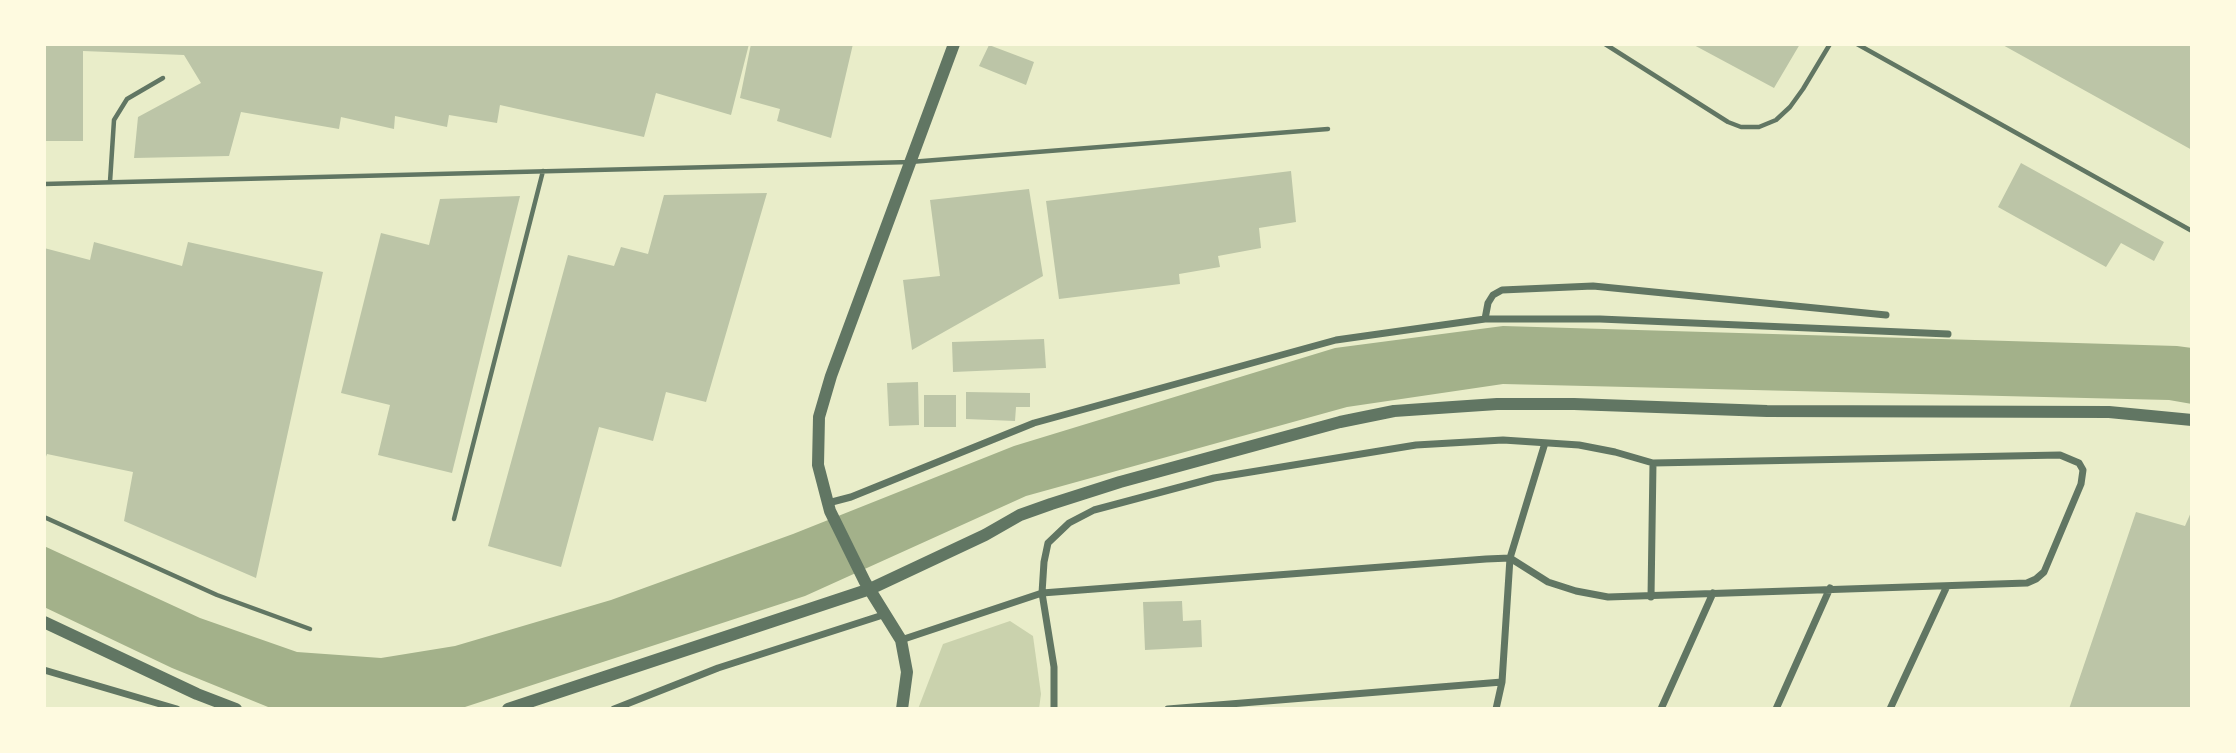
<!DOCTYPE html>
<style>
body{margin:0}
#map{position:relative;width:2236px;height:753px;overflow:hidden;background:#e9edc9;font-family:Mulish,sans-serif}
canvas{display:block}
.frame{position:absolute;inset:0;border:46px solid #fefae0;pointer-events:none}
</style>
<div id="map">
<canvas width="2236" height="753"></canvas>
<div class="frame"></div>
</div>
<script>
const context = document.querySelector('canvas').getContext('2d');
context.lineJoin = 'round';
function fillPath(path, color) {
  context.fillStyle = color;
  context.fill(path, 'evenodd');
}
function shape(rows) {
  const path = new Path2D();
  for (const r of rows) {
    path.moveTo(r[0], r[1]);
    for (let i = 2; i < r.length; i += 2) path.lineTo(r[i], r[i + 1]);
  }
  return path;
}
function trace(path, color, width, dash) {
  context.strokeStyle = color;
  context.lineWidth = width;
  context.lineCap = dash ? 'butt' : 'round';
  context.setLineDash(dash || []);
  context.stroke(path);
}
fillPath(shape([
 [1010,621,1033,636,1041,694,1039,709,918,709,943,644]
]), '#cad2ad');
fillPath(shape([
 [1503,326,2177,346,2192,348,2192,404,2169,400,1503,384,1347,407,1026,496,805,596,465,707,450,709,273,709,172,668,44,607,44,546,200,618,297,652,381,658,455,646,611,600,793,534,1014,446,1335,348]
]), '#a3b18a');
fillPath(shape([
 [44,44,749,44,731,115,656,93,644,137,500,105,497,123,449,115,447,127,395,116,394,129,341,117,339,129,241,112,229,156,134,158,138,117,201,83,184,55,83,51,83,141,44,141],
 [751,44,853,44,831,138,777,121,780,109,740,98],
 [1692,44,1800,44,1774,88],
 [2001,44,2192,44,2192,150],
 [989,45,1034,62,1026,85,979,66],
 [2021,163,2164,242,2154,261,2121,243,2106,267,1998,207],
 [1291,171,1296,222,1259,228,1261,248,1218,256,1220,267,1179,274,1180,284,1059,299,1046,201],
 [1029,189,1043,276,912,350,903,280,940,276,930,200],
 [767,193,706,402,666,392,653,441,599,427,561,567,488,546,568,255,614,266,621,247,648,254,664,195],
 [520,196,452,473,378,455,390,405,341,393,381,233,429,245,440,199],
 [94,242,182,266,188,242,323,272,256,578,124,521,133,472,47,454,44,462,44,248,90,260],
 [1044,339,1046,368,953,372,952,342],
 [918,382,919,425,889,426,887,383],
 [966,392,1030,393,1030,407,1016,407,1015,421,966,419],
 [924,395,956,395,956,427,924,427],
 [2192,510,2192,709,2069,709,2136,512,2185,526],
 [1182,601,1183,621,1201,620,1202,647,1145,650,1143,602]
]), '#bcc5a7');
trace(shape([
 [1605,44,1728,122,1741,127,1759,127,1776,120,1790,107,1803,89,1830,44],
 [1857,44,2192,231],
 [110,182,114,120,127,99,163,78],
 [44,184,910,162,1328,129],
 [44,517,217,595,310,629],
 [454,519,543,171]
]), '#617663', 4.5);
trace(shape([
 [1485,319,1488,303,1493,295,1502,290,1593,286,1886,315],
 [828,503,851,497,1034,423,1336,340,1485,319,1600,319,1948,334],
 [1651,597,1653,463],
 [901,640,1042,593,1486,559,1510,558,1548,582,1576,591,1608,597,2027,583,2036,579,2044,572,2081,484,2083,470,2079,463,2060,455,1653,463,1615,452,1579,445,1503,440,1416,445,1214,478,1094,510,1069,523,1048,543,1044,562,1042,593,1054,667,1054,709],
 [44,670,177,709],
 [614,709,718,668,886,614],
 [1168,709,1502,682],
 [1496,709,1502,682,1510,558,1545,443],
 [1661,709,1713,593],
 [1776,709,1830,588],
 [1890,709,1947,586]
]), '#617663', 7);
trace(shape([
 [44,622,197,694,236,709],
 [508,709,870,589,985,535,1020,515,1051,504,1120,482,1340,422,1394,411,1497,404,1574,404,1767,411,2109,412,2192,420],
 [902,709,907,672,901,640,865,582,830,511,818,465,819,417,831,376,954,44]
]), '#617663', 12);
</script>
